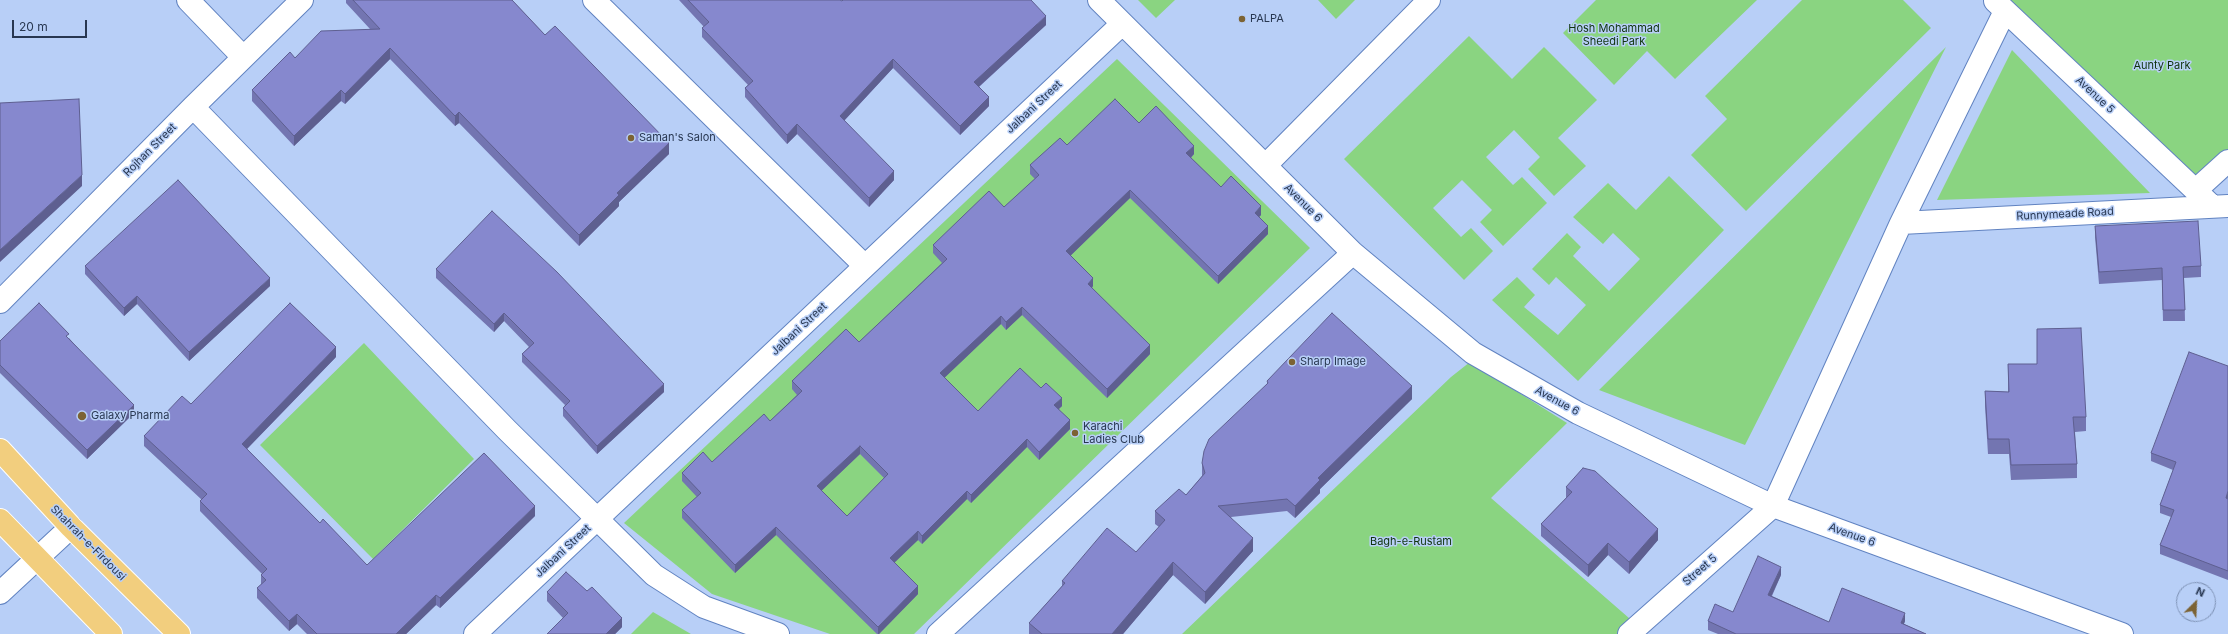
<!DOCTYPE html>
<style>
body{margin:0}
#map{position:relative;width:2228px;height:634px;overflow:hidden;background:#b8cff7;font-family:Inter,sans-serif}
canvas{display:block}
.north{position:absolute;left:2176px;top:582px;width:40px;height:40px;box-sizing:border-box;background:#b8cff7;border:1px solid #7e92b5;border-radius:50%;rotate:24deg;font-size:11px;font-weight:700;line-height:16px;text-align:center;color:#283751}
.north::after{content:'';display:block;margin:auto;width:14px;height:18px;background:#7c6334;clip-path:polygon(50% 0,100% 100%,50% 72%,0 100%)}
.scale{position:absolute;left:12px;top:20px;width:75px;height:18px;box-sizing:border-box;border:2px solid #283751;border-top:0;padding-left:5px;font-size:12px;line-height:14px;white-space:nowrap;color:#283751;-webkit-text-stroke:3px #b8cff7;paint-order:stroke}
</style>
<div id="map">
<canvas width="2228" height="634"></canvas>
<div class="north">N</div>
<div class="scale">20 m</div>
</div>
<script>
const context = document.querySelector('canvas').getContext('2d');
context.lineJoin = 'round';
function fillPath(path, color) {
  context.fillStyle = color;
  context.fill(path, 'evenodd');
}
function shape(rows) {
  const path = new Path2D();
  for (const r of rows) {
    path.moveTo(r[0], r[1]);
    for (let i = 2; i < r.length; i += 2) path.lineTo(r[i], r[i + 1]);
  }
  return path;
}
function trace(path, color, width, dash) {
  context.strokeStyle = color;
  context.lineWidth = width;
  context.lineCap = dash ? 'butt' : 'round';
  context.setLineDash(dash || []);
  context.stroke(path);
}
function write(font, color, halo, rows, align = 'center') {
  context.font = font + ' Inter,sans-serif';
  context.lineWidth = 3;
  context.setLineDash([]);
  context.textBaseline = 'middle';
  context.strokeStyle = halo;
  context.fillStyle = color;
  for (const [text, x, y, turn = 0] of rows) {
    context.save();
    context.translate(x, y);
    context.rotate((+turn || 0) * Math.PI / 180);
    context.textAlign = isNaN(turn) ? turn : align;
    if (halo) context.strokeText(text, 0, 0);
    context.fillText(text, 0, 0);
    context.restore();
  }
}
fillPath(shape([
 [1138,0,1175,0,1156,18],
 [1318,0,1355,0,1336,19],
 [1596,0,1757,0,1675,79,1647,51,1614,85,1563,33],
 [1802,0,1903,0,1931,28,1746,211,1691,155,1727,119,1705,96],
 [1995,0,2228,0,2228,159,2196,190],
 [1469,36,1512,79,1544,47,1597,100,1558,138,1586,166,1554,196,1528,169,1540,157,1514,130,1486,157,1513,185,1522,177,1547,203,1503,246,1480,222,1492,210,1462,180,1433,208,1461,237,1471,228,1493,251,1464,280,1344,159],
 [1946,47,1745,445,1599,390],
 [2012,50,2150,193,1937,200],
 [1117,59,1310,248,914,634,830,634,712,594,624,523],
 [1669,176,1724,230,1578,381,1492,300,1517,277,1535,295,1524,307,1558,335,1586,305,1556,277,1549,285,1532,269,1567,233,1581,247,1573,256,1609,291,1640,259,1613,233,1603,244,1573,217,1608,183,1636,210],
 [364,343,474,459,373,559,260,445],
 [1470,362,1567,423,1491,498,1637,625,1628,634,1182,634,1451,377],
 [653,612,691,634,631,634]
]), '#8ad481');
const street = shape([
 [188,0,243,57],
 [594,0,865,266],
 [1099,0,1353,253,1473,353,1578,413,1773,506,2122,634],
 [1995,1,2212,206],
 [193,107,507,430,654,575,704,607,778,634],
 [1266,165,1429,0],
 [2196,190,2228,161],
 [1901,223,2228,206],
 [0,302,193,107,302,0],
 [0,593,71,527],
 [475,634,1122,24],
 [938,634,1353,253],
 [1629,634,1773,506,1901,223,2005,11]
]);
const primary = shape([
 [0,450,71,527,179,634],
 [0,520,111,634]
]);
trace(street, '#6183c1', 24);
trace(primary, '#fff', 24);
trace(street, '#fff', 22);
trace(primary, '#f2ce7e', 22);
fillPath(shape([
 [346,0,512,0,545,35,669,154,619,202,619,206,579,246,459,123,455,126,390,59,345,104,341,101,294,146,252,101,252,90,295,58,370,29,346,3],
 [679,0,840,0,842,1,1046,25,979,87,989,106,960,135,893,68,844,121,894,180,869,207,797,134,787,144,745,97,745,88,748,85,702,37,702,28,704,27],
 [1139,123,1194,154,1191,158,1221,187,1261,215,1259,217,1268,234,1218,284,1130,198,1070,256,1093,286,1092,288,1150,354,1107,398,1022,315,1006,330,1001,324,944,378,978,411,1041,388,1062,406,1059,409,1070,429,1039,460,1027,447,971,503,967,499,922,544,918,540,894,562,918,594,879,634,877,634,776,535,735,573,682,518,682,510,697,497,682,481,682,473,712,462,770,421,797,395,792,389,792,381,859,342,942,263,933,253,933,245,1004,207,1035,179,1030,174,1030,165,1067,145],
 [860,454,884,478,847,516,821,491],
 [2095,226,2201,266,2201,277,2184,278,2185,321,2163,321,2162,280,2099,284,2095,237],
 [85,266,270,286,189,361,137,304,124,316,85,274],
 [436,269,664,392,597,454,563,416,563,408,565,405,522,362,522,354,529,347,504,321,494,332,436,278],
 [69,338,134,413,87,459,0,373,0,341],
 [336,357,247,449,320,523,367,565,535,516,440,608,436,605,406,634,307,634,297,624,289,631,257,598,257,588,261,585,261,575,262,574,200,511,200,501,202,500,144,446,144,436,191,404],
 [2008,364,2086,417,2086,431,2075,432,2077,464,2077,478,2011,480,2009,454,1988,454,1985,406,1985,391,2008,392],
 [2228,366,2228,580,2160,554,2160,545,2171,517,2160,513,2160,505,2173,470,2151,461,2151,453],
 [1267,381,1412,399,1320,489,1320,493,1295,518,1287,511,1231,517,1253,551,1205,604,1173,575,1123,634,1029,634,1029,623,1062,586,1062,581,1136,552,1159,527,1155,524,1155,511,1186,495,1202,476,1202,463,1267,384],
 [1566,487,1658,540,1629,574,1608,555,1588,577,1541,536,1541,524,1566,498],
 [1781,575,1772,596,1829,622,1905,621,1904,624,1926,634,1718,634,1708,630,1708,621,1733,612],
 [547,592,622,627,615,634,547,634,563,618,547,601]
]), '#7375b1');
fillPath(shape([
 [1046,16,1046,25,974,91,974,82],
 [390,48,390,59,345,104,345,94],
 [893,59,893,68,840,125,840,116],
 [341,90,341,101,294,146,294,136],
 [989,97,989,106,960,135,960,126],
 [459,112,459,123,455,126,455,116],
 [797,124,797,134,787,144,787,135],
 [669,143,669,154,619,202,619,206,579,246,579,235,617,193],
 [1194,146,1194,154,1186,162,1186,153],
 [894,171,894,180,869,207,869,198],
 [82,175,82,186,0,262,0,250],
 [1130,190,1130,198,1066,260,1066,251],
 [1261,206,1261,215,1255,221,1255,213],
 [1268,226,1268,234,1218,284,1218,276],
 [270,278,270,286,189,361,189,352],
 [1093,278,1093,286,1088,292,1088,284],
 [137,296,137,304,124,316,124,308],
 [1022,307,1022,315,1006,330,1006,322],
 [504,313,504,321,494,332,494,324],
 [1001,316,1001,324,940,382,940,373],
 [1150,345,1150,354,1107,398,1107,389],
 [336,347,336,357,242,454,242,444],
 [664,384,664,392,597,454,597,446],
 [1412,386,1412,399,1320,489,1320,493,1295,518,1295,506,1318,478],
 [1062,398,1062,406,1054,413,1054,405],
 [134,405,134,413,87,459,87,450],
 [1070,420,1070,429,1039,460,1039,452],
 [1027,439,1027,447,971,503,971,495],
 [860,446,860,454,817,495,817,486],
 [967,491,967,499,922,544,922,536],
 [2228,491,2228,500,2226,498],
 [535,506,535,516,440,608,440,598],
 [776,527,776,535,735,573,735,565],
 [1658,529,1658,540,1629,574,1629,562],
 [918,531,918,540,890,567,890,558],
 [1253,538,1253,551,1205,604,1205,592],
 [1608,543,1608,555,1588,577,1588,565],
 [1173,562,1173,575,1123,634,1112,634],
 [1781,567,1781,575,1768,603,1768,595],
 [918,586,918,594,879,634,878,634,878,627],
 [436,595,436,605,406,634,396,634],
 [1905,613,1905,621,1901,631,1901,623],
 [297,614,297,624,289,631,289,621],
 [622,618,622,627,615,634,606,634]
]), '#5e5f90');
const building = shape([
 [353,0,512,0,545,35,555,26,669,143,617,193,619,195,579,235,459,112,455,116,390,48,345,94,341,90,294,136,252,90,290,52,295,58,321,31,380,29,353,0],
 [688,0,840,0,842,1,843,0,1031,0,1046,16,974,82,989,97,960,126,893,59,840,116,894,171,869,198,797,124,787,135,745,88,753,81,702,28,709,22,688,0],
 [79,99,82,175,0,250,0,103,79,99],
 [1115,99,1139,123,1156,106,1194,146,1186,153,1221,187,1231,176,1261,206,1255,213,1268,226,1218,276,1130,190,1066,251,1093,278,1088,284,1150,345,1107,389,1022,307,1006,322,1001,316,940,373,978,411,1020,368,1041,388,1046,383,1062,398,1054,405,1070,420,1039,452,1027,439,971,495,967,491,922,536,918,531,890,558,918,586,878,627,776,527,735,565,682,510,701,493,682,473,703,452,712,462,764,414,770,421,802,391,792,381,846,329,859,342,947,259,933,245,989,191,1004,207,1039,175,1030,165,1060,138,1067,145,1115,99],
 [860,446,888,474,847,516,817,486,860,446],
 [178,180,270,278,189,352,137,296,124,308,85,266,178,180],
 [492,211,557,272,664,384,597,446,563,408,570,401,522,354,534,343,504,313,494,324,436,269,492,211],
 [2198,221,2201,266,2183,267,2185,310,2163,310,2162,268,2099,272,2095,226,2198,221],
 [39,303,69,334,66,336,134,405,87,450,0,365,0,341,39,303],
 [290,303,336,347,242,444,320,523,323,519,367,565,484,453,535,506,440,598,436,595,396,634,317,634,297,614,289,621,257,588,266,580,261,575,267,569,200,501,207,494,144,436,182,396,191,404,290,303],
 [1332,313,1412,386,1318,478,1320,480,1295,506,1287,499,1218,506,1253,538,1205,592,1173,562,1112,634,1042,634,1029,623,1065,583,1062,581,1107,528,1136,552,1165,520,1155,511,1179,489,1186,495,1205,473,1202,463,1204,451,1209,439,1268,383,1267,381,1332,313],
 [2081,328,2086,417,2073,417,2077,464,2011,465,2009,439,1988,439,1985,391,2009,392,2008,364,2037,364,2037,329,2081,328],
 [2189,352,2228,366,2228,491,2226,498,2228,499,2228,571,2160,545,2174,510,2160,505,2176,462,2151,453,2189,352],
 [1583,468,1595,471,1658,529,1629,562,1608,543,1588,565,1541,524,1572,492,1566,487,1583,468],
 [1758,556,1781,567,1768,595,1829,622,1842,588,1905,613,1901,623,1926,634,1736,634,1708,621,1715,604,1733,612,1758,556],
 [566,572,587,591,592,587,622,618,606,634,547,634,568,613,547,592,566,572]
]);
fillPath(building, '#8688ce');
trace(building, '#5e5f90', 1);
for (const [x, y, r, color] of [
 [1242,19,4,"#7c6334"],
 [631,138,4,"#7c6334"],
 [1292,362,4,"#7c6334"],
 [82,416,5,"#7c6334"],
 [1075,433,4,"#7c6334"]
]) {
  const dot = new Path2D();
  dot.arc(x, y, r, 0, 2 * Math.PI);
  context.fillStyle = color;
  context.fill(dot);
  trace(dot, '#b8cff7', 1.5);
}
write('11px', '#283751', '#b8cff7', [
 ["PALPA",1250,19],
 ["Saman's Salon",639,138],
 ["Sharp Image",1300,362],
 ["Galaxy Pharma",91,416],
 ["Karachi",1083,427],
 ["Ladies Club",1083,440]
], 'left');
write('11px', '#0f340b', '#b8cff7', [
 ["Hosh Mohammad",1614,29],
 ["Sheedi Park",1614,42],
 ["Aunty Park",2162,66],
 ["Bagh-e-Rustam",1411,542]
]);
write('11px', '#283751', '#b8cff7', [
 ["Avenue 5",2095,95,43],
 ["Jalbani Street",1034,107,-43],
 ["Rojhan Street",150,150,-45],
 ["Avenue 6",1303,203,45],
 ["Runnymeade Road",2065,214,-3],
 ["Jalbani Street",799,329,-43],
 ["Avenue 6",1557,401,29],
 ["Avenue 6",1852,535,20],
 ["Shahrah-e-Firdousi",88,543,45],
 ["Jalbani Street",563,551,-43],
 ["Street 5",1700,570,-41]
]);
</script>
